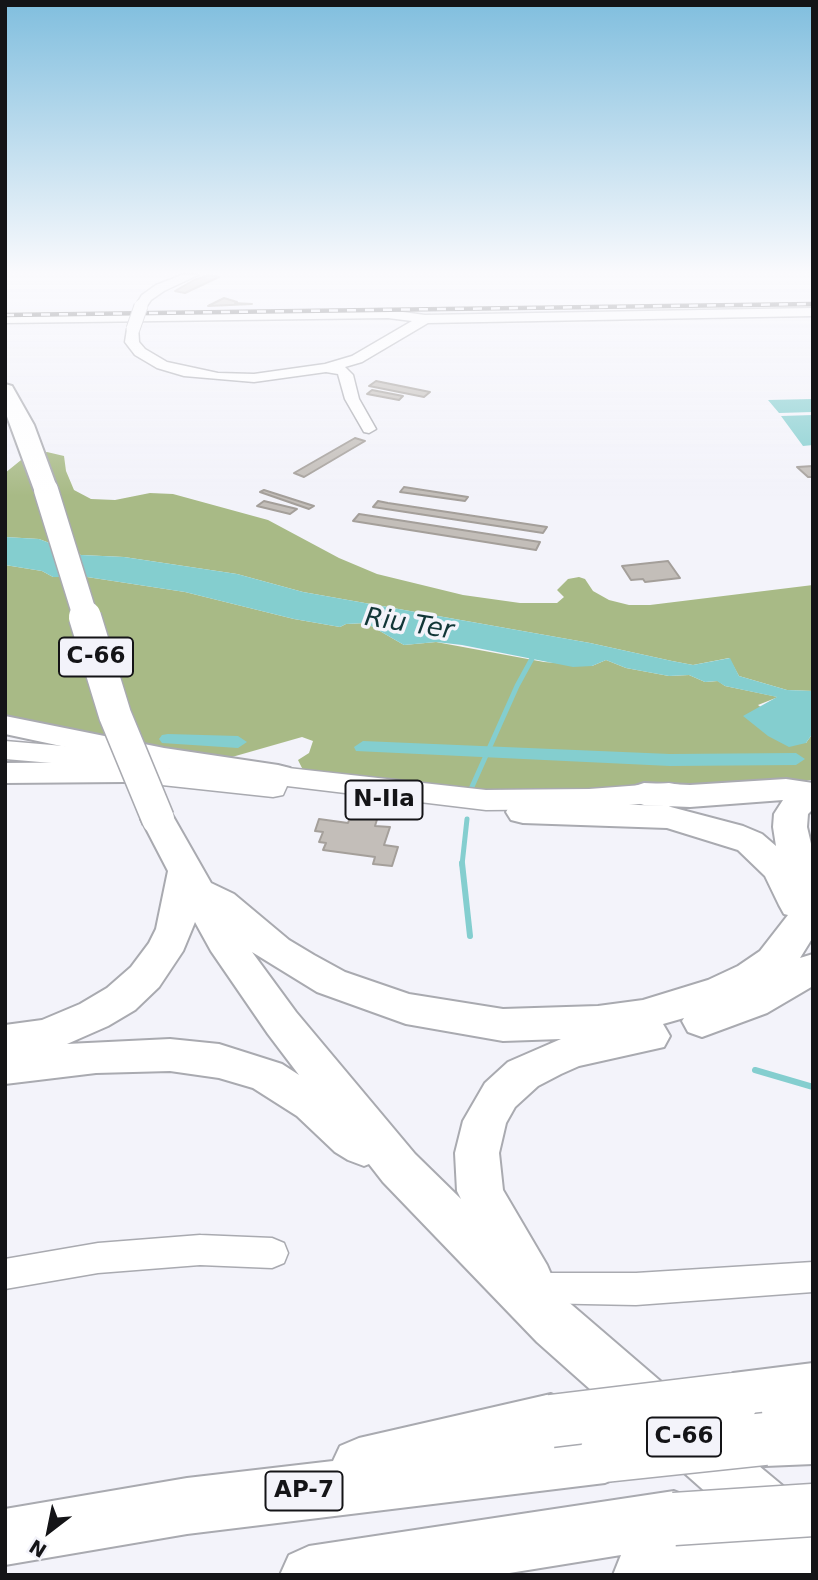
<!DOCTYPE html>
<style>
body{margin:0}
#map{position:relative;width:818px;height:1580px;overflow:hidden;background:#f3f3fa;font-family:"DejaVu Sans",sans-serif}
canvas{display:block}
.frame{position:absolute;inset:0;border:7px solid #141417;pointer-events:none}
.north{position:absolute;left:14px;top:1496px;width:70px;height:70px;-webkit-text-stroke:5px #f3f3fa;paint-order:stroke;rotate:212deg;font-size:19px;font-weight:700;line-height:28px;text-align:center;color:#141417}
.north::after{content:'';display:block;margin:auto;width:24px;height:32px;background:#141417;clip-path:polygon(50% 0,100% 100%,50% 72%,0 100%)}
</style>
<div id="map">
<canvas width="818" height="1580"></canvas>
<div class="frame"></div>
<div class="north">N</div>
</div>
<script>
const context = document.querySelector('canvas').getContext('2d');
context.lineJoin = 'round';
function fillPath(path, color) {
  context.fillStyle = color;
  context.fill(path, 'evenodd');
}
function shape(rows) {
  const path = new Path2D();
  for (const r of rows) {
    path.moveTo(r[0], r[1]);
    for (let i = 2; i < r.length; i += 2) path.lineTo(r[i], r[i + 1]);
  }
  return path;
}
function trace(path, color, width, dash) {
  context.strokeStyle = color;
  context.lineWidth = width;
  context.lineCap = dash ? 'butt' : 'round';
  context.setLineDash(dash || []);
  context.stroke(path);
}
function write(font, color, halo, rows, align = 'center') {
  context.font = font + ' "DejaVu Sans",sans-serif';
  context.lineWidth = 7;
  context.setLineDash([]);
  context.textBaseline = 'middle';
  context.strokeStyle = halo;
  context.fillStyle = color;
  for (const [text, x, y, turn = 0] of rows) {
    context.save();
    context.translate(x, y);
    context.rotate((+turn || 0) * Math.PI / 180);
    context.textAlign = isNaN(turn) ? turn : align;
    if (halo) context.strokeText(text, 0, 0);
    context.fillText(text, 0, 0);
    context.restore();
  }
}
fillPath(shape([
 [47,452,64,456,66,471,74,490,91,499,115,500,150,493,173,494,268,520,339,558,377,574,463,595,520,603,557,603,564,597,557,590,568,579,579,577,585,579,593,591,609,600,629,605,650,605,813,585,813,691,787,690,739,676,729,658,693,665,672,661,590,643,303,592,237,574,124,557,81,555,39,539,5,537,5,473,26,456],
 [5,565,42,571,53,577,87,577,185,592,294,619,340,627,346,624,366,623,404,645,436,642,544,662,592,666,606,660,626,668,669,676,689,675,705,682,718,681,725,686,778,697,758,705,806,743,813,733,813,780,533,796,304,772,298,760,309,753,313,741,302,737,225,759,5,718]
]), '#a8ba86');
fillPath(shape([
 [813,399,813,412,779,413,768,400],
 [813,415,813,445,803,446,781,416],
 [5,537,39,539,81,555,124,557,237,574,303,592,590,643,672,661,693,665,730,658,739,676,787,690,813,691,813,733,806,743,789,747,768,736,743,716,777,697,725,686,717,681,705,682,689,675,669,676,626,668,606,660,592,666,573,667,462,645,436,642,404,645,366,623,346,624,340,627,294,619,185,592,87,577,53,577,42,571,5,565]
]), '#84cecf');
trace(shape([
 [471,789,517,686,535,653],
 [462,865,467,819]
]), '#84cecf', 5);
trace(shape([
 [462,863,470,936],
 [755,1070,813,1087]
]), '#84cecf', 6);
fillPath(shape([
 [168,734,238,736,247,742,238,748,162,743,159,739,162,735,168,734],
 [363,741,670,754,796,753,805,759,796,765,670,766,356,751,354,747,363,741]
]), '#84cecf');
const building = shape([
 [209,275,219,277,185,293,175,291,194,280,209,275],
 [224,298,237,302,235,303,252,304,208,306,224,298],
 [376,381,430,392,424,397,369,386,376,381],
 [372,390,403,396,399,400,367,394,372,390],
 [355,438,365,441,304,477,294,473,355,438],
 [813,466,813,477,808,477,797,467,813,466],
 [404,487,468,497,465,501,400,492,404,487],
 [264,490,314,506,309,509,260,492,264,490],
 [264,501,297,509,290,514,257,506,264,501],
 [378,501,388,503,547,527,543,533,373,507,378,501],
 [359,514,540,542,536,550,353,521,359,514],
 [668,561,680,578,645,582,643,579,631,580,622,566,668,561],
 [356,800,382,803,375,826,390,827,384,845,398,847,392,866,373,864,375,857,323,850,326,843,319,842,323,832,315,831,319,819,348,823,356,800]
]);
fillPath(building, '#c3beb9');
trace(building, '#a49f9a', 2);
const minor = shape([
 [182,275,198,275,164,291,151,300,145,309,137,309,135,306,142,295,156,285,182,275],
 [813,308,813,316,428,323,362,362,345,367,353,375,359,399,376,429,369,433,364,432,345,399,338,374,326,372,254,382,184,376,157,368,135,355,125,342,127,329,133,325,138,326,139,342,145,349,167,362,218,373,254,374,325,364,352,356,412,321,388,318,5,323,5,315,388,310,425,315,813,308],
 [200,1235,272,1238,284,1243,288,1253,284,1263,272,1268,200,1265,98,1273,5,1289,5,1259,98,1243,200,1235],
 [813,1262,813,1292,636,1305,534,1303,522,1299,517,1288,522,1277,534,1273,636,1273,813,1262]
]);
const major = shape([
 [5,741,157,754,167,757,171,763,168,768,239,775,242,767,252,764,486,790,589,789,669,783,680,785,684,792,680,799,669,801,589,809,486,810,287,786,283,795,273,797,134,782,124,779,119,773,122,769,5,759,5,741]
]);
const highway = shape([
 [5,384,12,386,34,425,58,490,54,495,46,497,38,495,34,490,5,411,5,384],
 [5,716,164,748,278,765,290,768,294,775,290,782,278,785,164,768,5,734,5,716],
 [124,762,136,765,140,772,136,779,124,782,5,783,5,763,124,762],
 [786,779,813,783,813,809,808,814,807,827,813,852,813,937,800,958,813,954,813,986,767,1013,702,1037,688,1032,682,1021,684,1018,663,1024,670,1036,664,1047,579,1066,561,1074,538,1086,515,1107,506,1123,499,1153,503,1190,547,1265,554,1281,551,1287,744,1453,738,1439,745,1423,733,1425,714,1417,707,1399,714,1381,733,1373,813,1363,813,1464,765,1466,753,1461,813,1511,813,1575,613,1575,621,1555,497,1575,280,1575,289,1555,309,1546,674,1491,694,1499,702,1519,694,1539,687,1542,754,1535,537,1342,383,1182,369,1164,364,1166,348,1160,335,1152,297,1116,253,1088,219,1078,170,1071,96,1073,5,1084,5,1025,42,1020,80,1004,107,988,131,967,149,943,156,929,168,871,141,819,146,811,158,808,170,811,211,883,234,894,289,940,314,955,345,972,409,994,503,1009,598,1006,643,1000,708,980,738,966,760,951,788,915,784,914,779,905,765,876,738,850,667,828,523,823,511,820,506,812,511,804,523,801,667,806,743,826,762,834,776,846,773,827,774,814,783,800,690,807,644,805,632,801,627,794,632,787,644,783,690,785,786,779],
 [195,922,211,951,268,1034,299,1075,282,1064,219,1044,170,1039,67,1044,108,1026,135,1010,159,987,183,951,195,922],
 [252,952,317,992,406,1024,503,1041,561,1039,508,1062,485,1083,463,1121,455,1153,457,1191,461,1199,415,1154,296,1012,252,952],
 [551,1394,570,1402,578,1421,573,1433,605,1429,624,1437,632,1456,624,1475,605,1483,187,1534,5,1565,5,1509,187,1478,333,1461,340,1446,359,1438,551,1394]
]);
trace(minor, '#a9aab0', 3);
trace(major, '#a9aab0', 3);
trace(highway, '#a9aab0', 4);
fillPath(minor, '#fff');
fillPath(major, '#fff');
fillPath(highway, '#fff');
const rail = shape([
 [5,315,813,304]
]);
trace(rail, '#3c3c3f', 4.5);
trace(rail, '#f3f3fa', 2.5, [9]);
const minorBridge = shape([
 [133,329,141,306]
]);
const highwayBridgeFar2 = shape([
 [46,490,86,619]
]);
const highwayBridgeFar1 = shape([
 [85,617,115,715,158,819]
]);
const highwayBridge = shape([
 [551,1421,733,1399],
 [605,1456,765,1439],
 [674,1519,813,1510]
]);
trace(minorBridge, '#a9aab0', 15, []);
trace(highwayBridgeFar2, '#a9aab0', 27, []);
trace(highwayBridgeFar1, '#a9aab0', 35, []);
trace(highwayBridge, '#a9aab0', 55, []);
trace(minorBridge, '#fff', 13);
trace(highwayBridgeFar2, '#fff', 24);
trace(highwayBridgeFar1, '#fff', 32);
trace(highwayBridge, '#fff', 52);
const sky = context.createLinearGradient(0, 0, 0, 496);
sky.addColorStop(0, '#80bede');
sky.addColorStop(0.55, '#fafafd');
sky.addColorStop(1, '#fafafd00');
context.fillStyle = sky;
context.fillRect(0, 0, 818, 496);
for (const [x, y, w] of [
 [96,657,74],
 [384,800,77],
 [684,1437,74],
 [304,1491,77]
]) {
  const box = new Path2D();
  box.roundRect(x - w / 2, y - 19.5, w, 39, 5);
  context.fillStyle = '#f3f3fa';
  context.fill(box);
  trace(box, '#141417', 2);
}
write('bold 23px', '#141417', null, [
 ["C-66",96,657],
 ["N-IIa",384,800],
 ["C-66",684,1437],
 ["AP-7",304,1491]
]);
write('italic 26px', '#113637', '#f3f3fa', [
 ["Riu Ter",409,625,9]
]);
</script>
